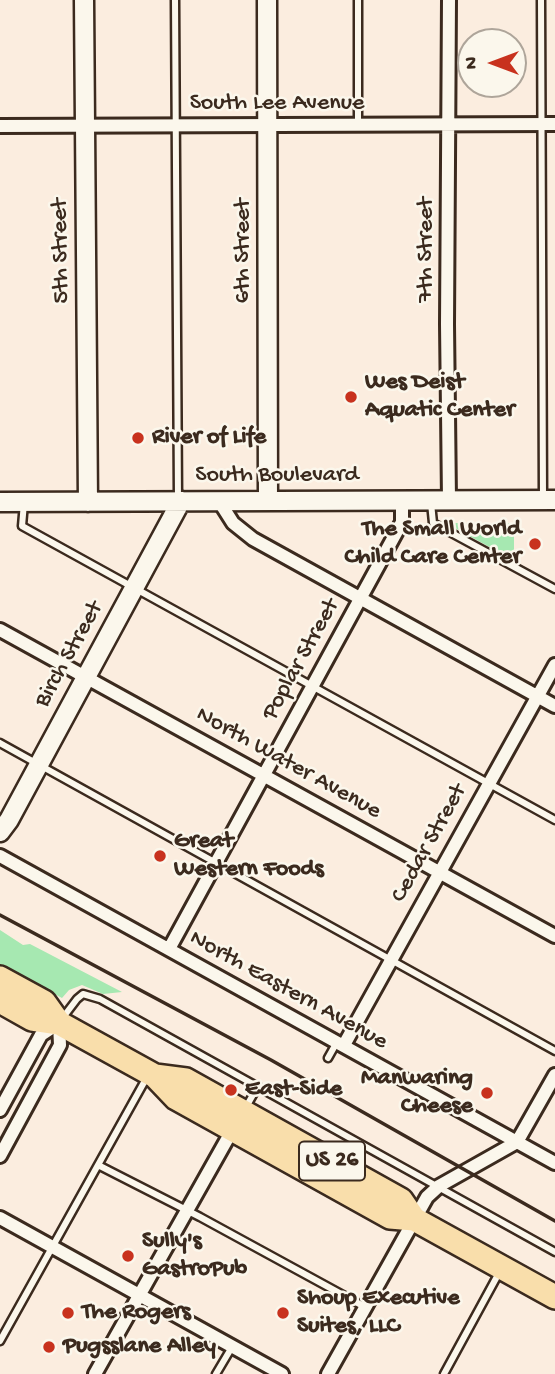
<!DOCTYPE html>
<style>
body{margin:0}
#map{position:relative;width:555px;height:1374px;overflow:hidden;background:#fbeddf;font-family:"Gochi Hand",sans-serif}
canvas{display:block}
.north{position:absolute;left:457px;top:28px;width:70px;height:70px;box-sizing:border-box;background:#fbf7ec;border:2px solid #aea59a;border-radius:50%;rotate:270deg;font-size:19px;font-weight:700;line-height:28px;text-align:center;color:#3b2a1e}
.north::after{content:'';display:block;margin:auto;width:24px;height:32px;background:#c8321e;clip-path:polygon(50% 0,100% 100%,50% 72%,0 100%)}
</style>
<div id="map">
<canvas width="555" height="1374"></canvas>
<div class="north">N</div>
</div>
<script>
const context = document.querySelector('canvas').getContext('2d');
context.lineJoin = 'round';
function fillPath(path, color) {
  context.fillStyle = color;
  context.fill(path, 'evenodd');
}
function shape(rows) {
  const path = new Path2D();
  for (const r of rows) {
    path.moveTo(r[0], r[1]);
    for (let i = 2; i < r.length; i += 2) path.lineTo(r[i], r[i + 1]);
  }
  return path;
}
function trace(path, color, width, dash) {
  context.strokeStyle = color;
  context.lineWidth = width;
  context.lineCap = dash ? 'butt' : 'round';
  context.setLineDash(dash || []);
  context.stroke(path);
}
function write(font, color, halo, rows, align = 'center') {
  context.font = font + ' "Gochi Hand",sans-serif';
  context.lineWidth = 5;
  context.setLineDash([]);
  context.textBaseline = 'middle';
  context.strokeStyle = halo;
  context.fillStyle = color;
  for (const [text, x, y, turn = 0] of rows) {
    context.save();
    context.translate(x, y);
    context.rotate((+turn || 0) * Math.PI / 180);
    context.textAlign = isNaN(turn) ? turn : align;
    if (halo) context.strokeText(text, 0, 0);
    context.fillText(text, 0, 0);
    context.restore();
  }
}
fillPath(shape([
 [452,523,514,523,514,554,507,554,506,556,451,526],
 [0,930,23,945,30,944,122,992,103,994,82,985,69,990,62,998,0,965]
]), '#a6e8b1');
const lane = shape([
 [175,0,178,499],
 [358,0,358,124],
 [541,0,543,498],
 [24,503,22,526,555,820],
 [431,503,433,523,555,589],
 [0,743,555,1051],
 [61,1020,77,999,83,994,100,999,555,1252],
 [328,1058,337,1042],
 [246,1107,258,1086],
 [98,1165,200,1217,365,1307],
 [0,1341,147,1077],
 [216,1374,232,1347],
 [444,1374,500,1271]
]);
const street = shape([
 [0,126,555,124],
 [449,500,447,324,449,0],
 [219,501,233,523,253,539,555,706],
 [0,630,555,936],
 [0,856,555,1163],
 [169,949,402,522,402,500],
 [344,1045,555,665],
 [0,1110,41,1035,59,1023,60,1045,0,1156],
 [0,1218,282,1374],
 [95,1374,234,1127],
 [328,1374,427,1197,439,1186,517,1142,555,1075]
]);
const secondary = shape([
 [84,0,88,502],
 [267,0,268,501],
 [0,502,555,500],
 [0,832,9,820,181,501]
]);
const highway = shape([
 [0,978,44,1002,59,1023],
 [0,1001,32,1019,59,1023,77,1033,155,1076,176,1098,390,1217,414,1219,555,1297],
 [155,1076,186,1080,401,1200,414,1219]
]);
trace(lane, '#3b2a1e', 11);
trace(street, '#3b2a1e', 18);
trace(secondary, '#3b2a1e', 23);
trace(highway, '#3b2a1e', 28);
trace(lane, '#fbf7ec', 6);
trace(street, '#fbf7ec', 12);
trace(secondary, '#fbf7ec', 18);
trace(highway, '#f9deab', 23);
trace(shape([
 [0,915,271,1060,555,1221]
]), '#3b2a1e', 3.5);
for (const [x, y, r, color] of [
 [351,397,7,"#c8321e"],
 [138,438,7,"#c8321e"],
 [535,544,7,"#c8321e"],
 [160,856,7,"#c8321e"],
 [231,1090,7,"#c8321e"],
 [487,1093,7,"#c8321e"],
 [128,1256,7,"#c8321e"],
 [68,1313,7,"#c8321e"],
 [283,1313,7,"#c8321e"],
 [49,1347,7,"#c8321e"]
]) {
  const dot = new Path2D();
  dot.arc(x, y, r, 0, 2 * Math.PI);
  context.fillStyle = color;
  context.fill(dot);
  trace(dot, '#fbf7ec', 2.5);
}
for (const [x, y, w] of [
 [332,1161,66]
]) {
  const box = new Path2D();
  box.roundRect(x - w / 2, y - 19.5, w, 39, 5);
  context.fillStyle = '#fbf7ec';
  context.fill(box);
  trace(box, '#3b2a1e', 2);
}
write('bold 23px', '#3b2a1e', null, [
 ["US 26",332,1161]
]);
write('24px', '#3b2a1e', '#fbf7ec', [
 ["South Lee Avenue",277,104],
 ["7th Street",427,250,-90],
 ["5th Street",62,251,-91],
 ["6th Street",244,251,-90],
 ["South Boulevard",277,476],
 ["Birch Street",70,655,-61],
 ["Poplar Street",302,660,-61],
 ["North Water Avenue",288,764,29],
 ["Cedar Street",430,844,-61],
 ["North Eastern Avenue",288,991,29]
]);
write('bold 24px', '#3b2a1e', '#fbf7ec', [
 ["Wes Deist",365,383],
 ["Aquatic Center",365,411],
 ["River of Life",152,438],
 ["The Small World",521,530,"right"],
 ["Child Care Center",521,558,"right"],
 ["Great",174,842],
 ["Western Foods",174,870],
 ["Manwaring",473,1079,"right"],
 ["Cheese",473,1107,"right"],
 ["East-Side",245,1090],
 ["Sully's",142,1242],
 ["GastroPub",142,1270],
 ["Shoup Executive",297,1299],
 ["Suites, LLC",297,1327],
 ["The Rogers",82,1313],
 ["Pugsslane Alley",63,1347]
], 'left');
</script>
